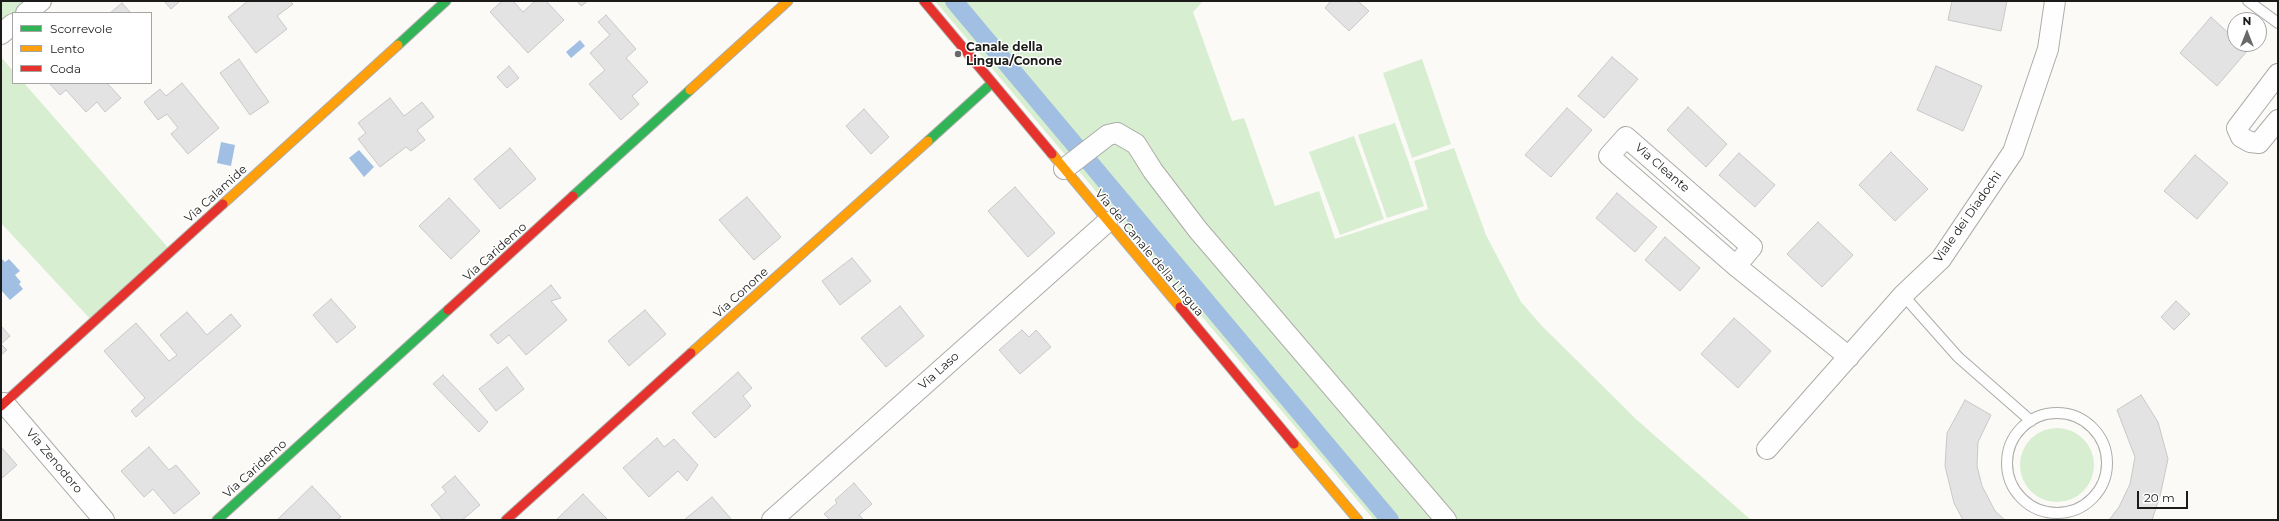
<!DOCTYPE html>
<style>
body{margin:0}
#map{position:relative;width:2279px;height:521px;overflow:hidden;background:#fbfaf7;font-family:Montserrat,sans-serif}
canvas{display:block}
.frame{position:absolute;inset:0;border:2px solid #1b1b19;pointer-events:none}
.legend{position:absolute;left:12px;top:12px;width:140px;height:72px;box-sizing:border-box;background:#fff;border:1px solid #a4a4a3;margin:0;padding:5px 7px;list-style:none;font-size:12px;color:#1b1b19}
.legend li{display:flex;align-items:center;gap:8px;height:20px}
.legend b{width:20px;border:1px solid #a4a4a3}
.north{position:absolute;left:2227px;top:12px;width:40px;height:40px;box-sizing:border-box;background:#fff;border:1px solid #a4a4a3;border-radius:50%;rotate:0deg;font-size:11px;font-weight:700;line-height:16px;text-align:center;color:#1b1b19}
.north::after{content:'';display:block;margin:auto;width:14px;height:18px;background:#696967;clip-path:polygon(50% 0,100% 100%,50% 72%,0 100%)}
.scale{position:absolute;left:2137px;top:491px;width:51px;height:18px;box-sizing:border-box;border:2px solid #1b1b19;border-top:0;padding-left:5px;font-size:12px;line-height:14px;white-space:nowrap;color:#1b1b19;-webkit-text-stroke:3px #fff;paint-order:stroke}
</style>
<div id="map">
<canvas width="2279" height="521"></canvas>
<div class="frame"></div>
<ul class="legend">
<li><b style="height:5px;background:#30b455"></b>Scorrevole</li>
<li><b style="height:5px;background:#ff9f0a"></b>Lento</li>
<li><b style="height:5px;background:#e5322d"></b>Coda</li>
</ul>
<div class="north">N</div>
<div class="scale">20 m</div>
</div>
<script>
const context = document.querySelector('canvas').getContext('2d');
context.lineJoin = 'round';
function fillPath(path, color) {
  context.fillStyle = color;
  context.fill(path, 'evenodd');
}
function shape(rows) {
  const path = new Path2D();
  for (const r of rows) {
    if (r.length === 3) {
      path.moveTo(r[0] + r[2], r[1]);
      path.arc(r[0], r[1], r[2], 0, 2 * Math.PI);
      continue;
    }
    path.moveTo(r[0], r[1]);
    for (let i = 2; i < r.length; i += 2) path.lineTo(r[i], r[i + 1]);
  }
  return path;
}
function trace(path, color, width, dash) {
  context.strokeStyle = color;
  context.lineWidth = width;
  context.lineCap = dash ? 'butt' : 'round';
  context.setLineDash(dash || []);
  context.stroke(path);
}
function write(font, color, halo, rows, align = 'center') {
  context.font = font + ' Montserrat,sans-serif';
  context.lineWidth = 3;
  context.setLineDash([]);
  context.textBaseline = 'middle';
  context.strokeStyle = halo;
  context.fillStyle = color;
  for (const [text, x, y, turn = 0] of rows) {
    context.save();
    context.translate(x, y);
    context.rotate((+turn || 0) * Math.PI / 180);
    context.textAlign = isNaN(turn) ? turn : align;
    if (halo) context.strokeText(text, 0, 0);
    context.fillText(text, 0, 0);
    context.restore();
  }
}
fillPath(shape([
 [1,1,41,1,26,13,13,13,13,24,1,34],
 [935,1,1203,1,1193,12,1232,121,1244,118,1275,206,1319,191,1335,239,1428,209,1414,161,1454,148,1486,235,1521,302,1541,325,1637,420,1751,520,1374,520],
 [1,57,13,71,13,83,24,83,171,251,93,322,1,223],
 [1422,59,1451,144,1412,158,1383,73],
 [1395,123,1424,206,1387,218,1358,135],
 [1354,136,1384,219,1340,235,1309,152],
 [2057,465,37]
]), '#d7eed0');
fillPath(shape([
 [580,40,585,46,571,58,566,52],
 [221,142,235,145,231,166,217,163],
 [359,150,374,167,364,177,349,158],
 [1,258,5,262,9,259,20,271,15,275,21,282,19,284,23,289,10,300,1,290]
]), '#a0bfe2');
trace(shape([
 [954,1,1390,520]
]), '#a0bfe2', 18);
const building = shape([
 [164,1,180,1,171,9,164,1],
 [248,1,290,1,293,4,277,16,287,29,256,53,228,17,248,1],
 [502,1,513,1,523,12,535,1,546,1,564,20,528,53,490,12,502,1],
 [577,1,588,1,581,6,577,1],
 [1331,1,1358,1,1369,11,1349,31,1325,8,1331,1],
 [1952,1,2007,1,2001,31,1948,20,1952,1],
 [122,3,131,13,110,13,122,3],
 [606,15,636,49,626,58,648,82,632,96,639,104,621,120,589,84,605,70,590,53,610,35,598,22,606,15],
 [2211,17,2235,39,2235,44,2241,44,2248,50,2217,86,2180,53,2211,17],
 [1612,57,1638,79,1604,118,1578,96,1612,57],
 [239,59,269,102,250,115,220,73,239,59],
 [509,66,519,78,507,88,497,77,509,66],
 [1936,66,1982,86,1963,131,1917,110,1936,66],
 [49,83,107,83,121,98,105,112,97,102,86,112,66,90,60,95,49,83],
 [182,83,219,128,188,154,171,134,178,128,167,114,158,120,144,102,160,89,166,96,182,83],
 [390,98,404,116,422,102,434,117,417,130,425,140,411,151,406,147,380,167,358,139,366,133,358,123,390,98],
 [1688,107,1727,144,1706,167,1667,130,1688,107],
 [1567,108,1592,130,1551,177,1525,155,1567,108],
 [864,109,889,137,871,154,846,126,864,109],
 [510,148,536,179,500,209,474,179,510,148],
 [1891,152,1928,189,1895,221,1859,185,1891,152],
 [1739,153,1775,185,1755,207,1719,175,1739,153],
 [2195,155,2228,183,2197,219,2164,191,2195,155],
 [1015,187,1055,233,1028,257,988,211,1015,187],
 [1617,193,1657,227,1635,252,1596,218,1617,193],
 [747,197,781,237,754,260,719,220,747,197],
 [449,198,480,231,451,259,419,226,449,198],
 [1818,222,1853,255,1822,287,1787,254,1818,222],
 [1665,237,1700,268,1680,291,1645,260,1665,237],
 [852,258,871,281,840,305,822,281,852,258],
 [551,285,561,298,551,301,567,320,526,355,509,335,498,344,490,335,551,285],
 [331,299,356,327,337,343,313,315,331,299],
 [2176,301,2190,314,2174,330,2161,317,2176,301],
 [900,306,924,336,886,367,861,338,900,306],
 [645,310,666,334,629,366,608,341,645,310],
 [187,312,207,335,231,314,241,326,136,417,131,411,145,398,104,351,136,323,169,361,177,355,160,335,187,312],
 [1734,318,1771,351,1738,388,1701,354,1734,318],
 [1,326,10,336,1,344,7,350,1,355,1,326],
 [1022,330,1029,337,1036,330,1051,347,1020,374,999,350,1022,330],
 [507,367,524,389,496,411,479,389,507,367],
 [738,372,752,388,743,396,751,406,715,438,692,413,738,372],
 [443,375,488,422,479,432,433,384,443,375],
 [2141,395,2158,422,2168,459,2160,496,2152,520,2109,520,2119,507,2130,484,2135,457,2117,410,2141,395],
 [1965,400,1991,415,1978,442,1977,466,1982,486,1995,511,2005,520,1963,520,1954,503,1945,466,1947,433,1965,400],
 [657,438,664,447,674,439,698,465,687,481,678,471,649,497,623,468,657,438],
 [1,447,17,465,1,479,1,447],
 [149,447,169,470,176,465,200,493,174,514,153,489,144,497,121,471,149,447],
 [455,476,480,505,462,520,443,520,431,505,446,492,442,487,455,476],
 [854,483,872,504,859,515,864,520,830,520,824,514,837,503,835,500,854,483],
 [312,486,341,517,337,520,277,520,312,486],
 [583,494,608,520,556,520,583,494],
 [712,497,732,520,684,520,712,497]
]);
fillPath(building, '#e4e3e3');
trace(building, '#c9c8c8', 1);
const lane = shape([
 [2248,1,2278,23],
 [1903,295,1958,357,2031,421],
 [2057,463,50]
]);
const street = shape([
 [26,13,41,1],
 [1,34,13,24],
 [2278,74,2237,128,2241,137,2250,142,2259,143,2278,120],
 [1064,169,1108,135,1117,133,1136,144,1153,171,1198,230,1446,520],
 [1736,266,1752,247,1626,137,1609,156,1736,266,1849,357],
 [4,403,104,520],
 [1767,449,1903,295,1941,259,2013,152,2048,49,2055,1],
 [772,520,1107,222]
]);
const fast = shape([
 [398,45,446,1],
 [928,141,992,83],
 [573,196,690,90],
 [217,520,448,310]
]);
const slow = shape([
 [690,90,788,1],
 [1052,154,1180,307],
 [223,204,398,45],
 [691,353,928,141],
 [1294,444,1358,520]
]);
const jam = shape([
 [924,1,1052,154],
 [1180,307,1294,444],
 [448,310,573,196],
 [1,406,223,204],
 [506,520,691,353]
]);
trace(lane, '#adacaa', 12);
trace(street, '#adacaa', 22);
trace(fast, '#adacaa', 11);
trace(slow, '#adacaa', 11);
trace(jam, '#adacaa', 11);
trace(lane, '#fefefe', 10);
trace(street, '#fefefe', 20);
trace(fast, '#30b455', 9);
trace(slow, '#ff9f0a', 9);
trace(jam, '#e5322d', 9);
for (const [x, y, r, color] of [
 [958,54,4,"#696967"]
]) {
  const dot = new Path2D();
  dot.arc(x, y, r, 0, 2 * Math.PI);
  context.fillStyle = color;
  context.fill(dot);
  trace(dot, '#fff', 1.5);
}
write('bold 12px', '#1b1b19', '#fff', [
 ["Canale della",966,47],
 ["Lingua/Conone",966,61]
], 'left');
write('12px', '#1b1b19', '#fff', [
 ["Via Cleante",1662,168,41],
 ["Via Calamide",216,194,-42],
 ["Viale dei Diadochi",1968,217,-55],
 ["Via Caridemo",495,252,-42],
 ["Via del Canale della Lingua",1149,253,50],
 ["Via Conone",741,293,-42],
 ["Via Laso",939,371,-42],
 ["Via Zenodoro",54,461,50],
 ["Via Caridemo",255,469,-42]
]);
</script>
